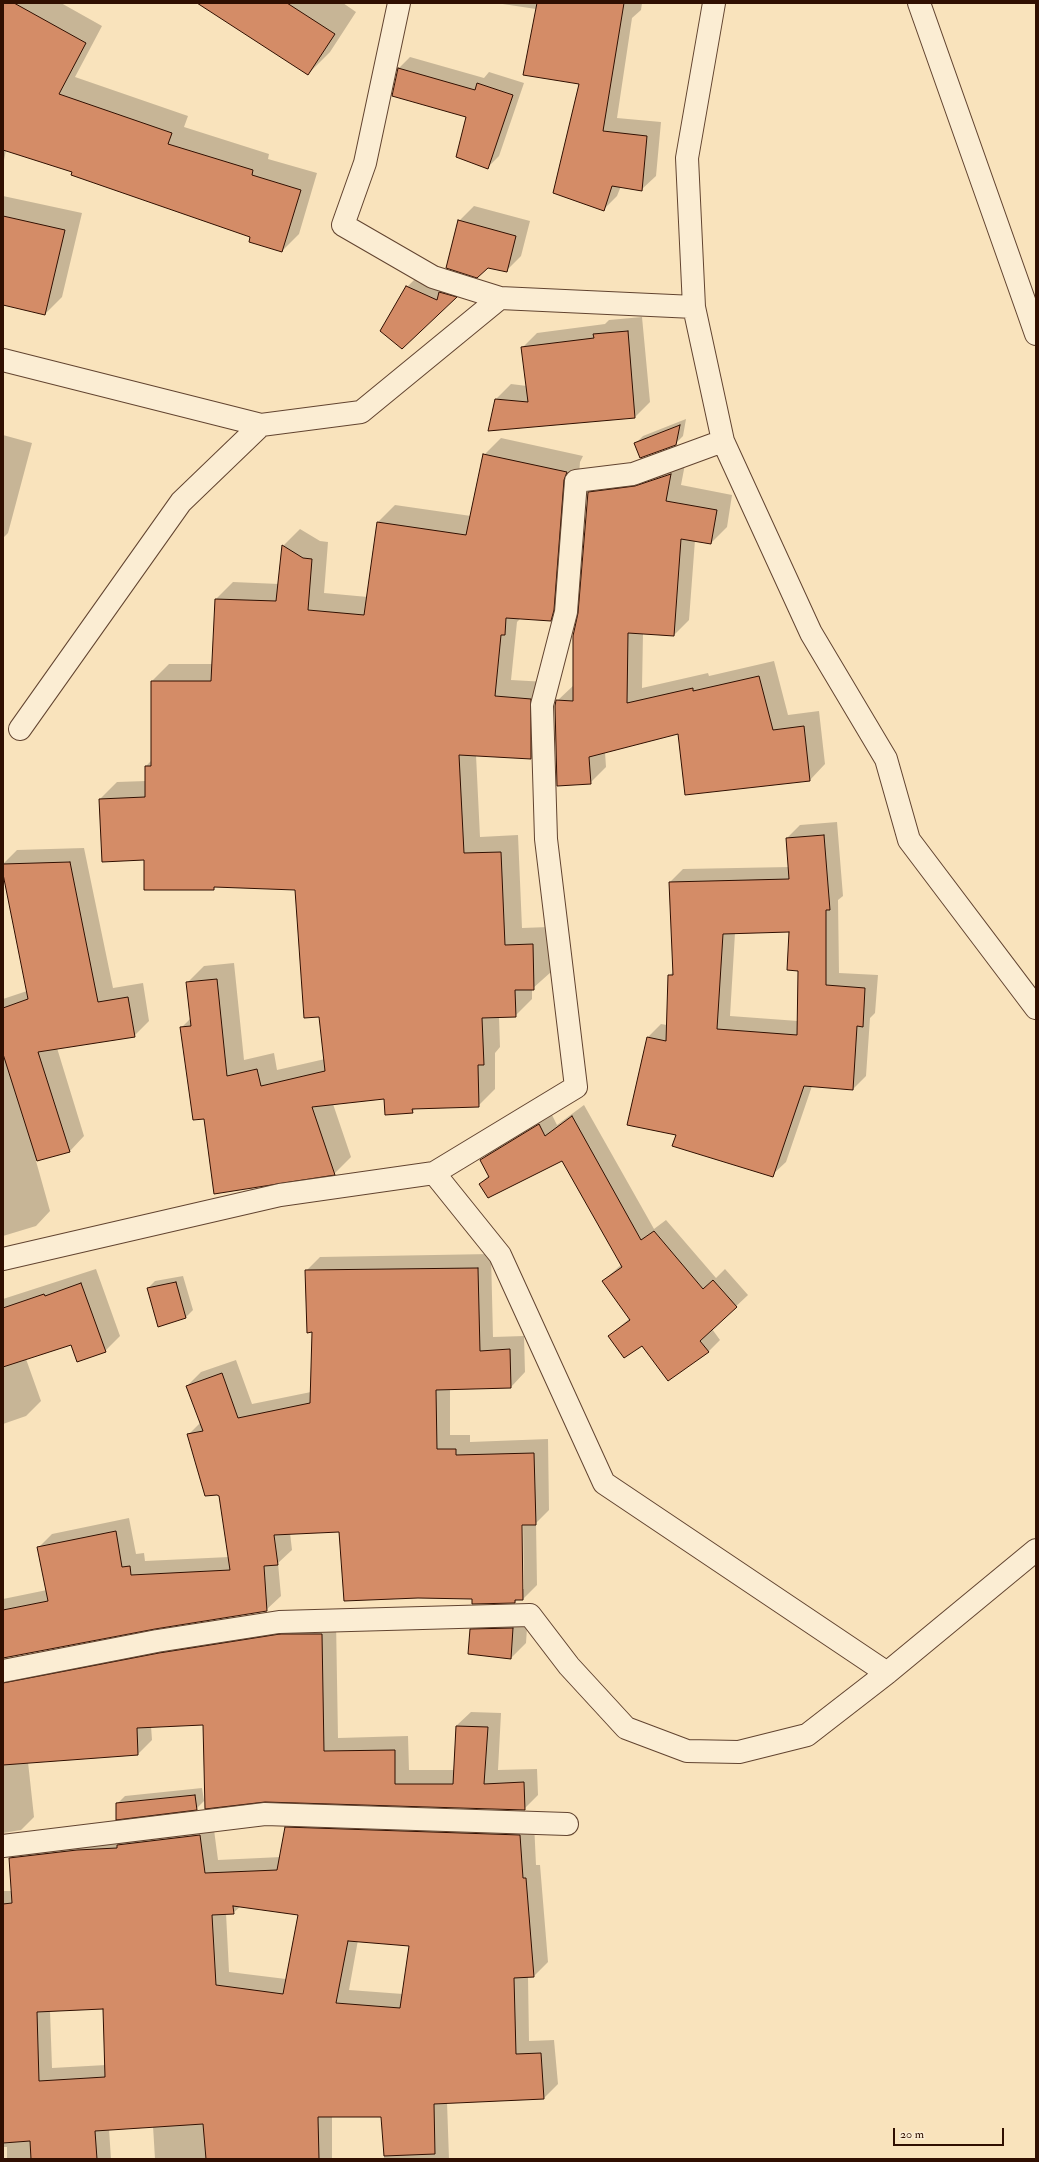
<!DOCTYPE html>
<style>
body{margin:0}
#map{position:relative;width:1039px;height:2162px;overflow:hidden;background:#f9e3bc;font-family:"IM FELL Double Pica",serif}
canvas{display:block}
.frame{position:absolute;inset:0;border:4px solid #300f01;pointer-events:none}
.scale{position:absolute;left:893px;top:2128px;width:111px;height:18px;box-sizing:border-box;border:2px solid #300f01;border-top:0;padding-left:5px;font-size:12px;line-height:14px;white-space:nowrap;color:#300f01;-webkit-text-stroke:3px #fbedd3;paint-order:stroke}
</style>
<div id="map">
<canvas width="1039" height="2162"></canvas>
<div class="frame"></div>
<div class="scale">20 m</div>
</div>
<script>
const context = document.querySelector('canvas').getContext('2d');
context.lineJoin = 'round';
function fillPath(path, color) {
  context.fillStyle = color;
  context.fill(path, 'evenodd');
}
function shape(rows) {
  const path = new Path2D();
  for (const r of rows) {
    path.moveTo(r[0], r[1]);
    for (let i = 2; i < r.length; i += 2) path.lineTo(r[i], r[i + 1]);
  }
  return path;
}
function trace(path, color, width, dash) {
  context.strokeStyle = color;
  context.lineWidth = width;
  context.lineCap = dash ? 'butt' : 'round';
  context.setLineDash(dash || []);
  context.stroke(path);
}
fillPath(shape([
 [3,3,61,3,102,26,75,77,188,116,184,127,269,154,268,159,317,173,299,234,282,251,251,237,73,171,6,150,3,165],
 [199,3,343,3,356,12,330,52,308,74],
 [496,3,642,3,641,10,632,18,617,118,661,122,656,176,642,189,621,186,617,196,603,210,580,83,536,9],
 [410,57,484,78,489,72,524,83,499,156,487,168,467,116,399,68],
 [3,196,82,213,62,297,45,314,3,304],
 [474,206,530,221,521,256,506,271,459,221],
 [422,272,470,282,402,348,407,287],
 [642,317,650,402,635,417,496,399,511,384,527,386,522,348,537,333,605,324,609,320],
 [686,419,683,436,675,444,635,444,643,436],
 [3,435,32,443,8,533,3,538],
 [501,438,583,456,580,462,570,592,567,603,550,620,521,618,517,622,511,680,547,682,548,741,531,758,476,755,480,837,518,835,522,928,549,927,551,972,532,989,532,999,515,1016,499,1017,500,1047,495,1053,495,1089,478,1106,416,1108,412,1112,384,1098,333,1104,351,1157,334,1174,205,1117,181,1028,191,1018,187,983,204,966,234,963,244,1060,274,1053,277,1070,325,1059,320,1016,296,889,216,886,213,889,145,859,100,799,117,782,146,781,146,766,152,760,152,681,169,664,213,664,216,599,233,582,279,584,283,546,300,529,320,541,328,542,324,593,368,597,378,522,395,505,471,516,484,455],
 [686,459,681,485,732,495,727,527,711,543,695,540,689,620,674,635,643,633,642,688,708,673,709,676,774,661,788,715,819,711,825,764,810,780,679,732,605,752,606,767,590,783,557,701,574,685,589,493,604,477],
 [837,822,843,896,838,900,839,973,878,975,875,1013,870,1018,866,1076,853,1089,812,1086,786,1162,772,1175,677,1134,648,1037,661,1024,667,1025,669,976,674,971,670,882,683,869,790,867,787,838,800,825],
 [790,931,799,970,798,1021,730,1016,735,933],
 [84,848,113,988,143,983,149,1021,134,1036,57,1048,84,1136,70,1151,36,1161,50,1211,36,1226,3,1236,3,999,27,991,3,864,17,850],
 [584,1105,654,1229,666,1220,716,1278,725,1269,748,1295,712,1329,720,1340,708,1352,642,1345,609,1336,630,1318,603,1281,622,1264,562,1159,480,1184,489,1175,482,1160,493,1148,551,1113,557,1125],
 [491,1254,493,1337,524,1336,525,1372,511,1387,450,1389,450,1435,470,1435,470,1442,548,1439,549,1510,536,1523,537,1585,523,1599,518,1599,515,1602,473,1598,340,1531,290,1533,292,1550,278,1563,281,1596,266,1610,155,1628,4,1658,8,1665,336,1620,338,1738,408,1736,409,1770,454,1770,456,1726,471,1712,501,1713,498,1770,537,1769,538,1795,524,1809,265,1801,204,1724,151,1726,152,1740,138,1754,28,1762,34,1817,21,1830,3,1833,3,1599,47,1590,38,1548,52,1534,129,1518,136,1554,144,1553,145,1561,229,1557,220,1496,189,1434,201,1422,187,1386,201,1372,236,1360,252,1404,311,1392,313,1331,306,1271,320,1257],
 [521,1520,523,1520,524,1589,522,1589],
 [96,1269,120,1336,105,1351,72,1344,26,1359,41,1401,26,1416,3,1424,3,1299],
 [183,1276,193,1310,185,1318,148,1288,155,1281],
 [528,1613,526,1643,511,1658,471,1630,486,1615],
 [202,1788,204,1801,196,1809,117,1804,125,1796],
 [299,1814,534,1822,536,1865,540,1865,548,1962,534,1976,528,1976,529,2041,554,2040,558,2084,544,2098,447,2102,449,2159,384,2159,382,2116,332,2116,332,2159,155,2159,153,2126,109,2129,111,2159,7,2159,7,2147,3,2147,3,1891,12,1891,10,1858,24,1845,213,1822,218,1860,281,1857,285,1828],
 [241,1906,299,1914,286,1979,229,1972,226,1913,233,1913],
 [358,1940,410,1945,403,1994,349,1990],
 [104,2008,106,2065,52,2068,50,2011]
]), '#0003');
const building = shape([
 [3,3,14,3,86,43,59,94,172,133,168,144,253,170,252,175,301,190,282,252,249,242,250,237,71,175,72,172,3,150,3,3],
 [197,3,287,3,335,34,308,75,197,3],
 [537,3,624,3,603,131,647,136,642,191,612,186,604,211,553,193,579,84,523,75,537,3],
 [398,68,475,90,477,83,513,95,488,169,456,157,466,117,392,96,398,68],
 [3,216,65,230,45,315,3,305,3,216],
 [458,220,516,236,507,272,488,268,477,278,446,268,458,220],
 [406,286,437,300,439,292,457,297,402,349,380,331,406,286],
 [628,331,635,418,488,431,495,399,528,402,521,347,594,338,593,334,628,331],
 [680,425,676,445,640,458,634,443,680,425],
 [483,454,567,472,564,480,554,610,551,621,506,618,505,635,501,635,495,696,531,699,531,759,459,755,464,853,501,852,505,945,533,944,534,990,515,990,516,1017,482,1018,484,1065,478,1065,479,1107,412,1109,413,1113,385,1115,384,1099,312,1107,335,1175,214,1194,204,1119,193,1120,180,1027,191,1026,186,982,217,979,227,1076,257,1069,261,1086,325,1071,319,1017,304,1018,295,890,214,887,214,890,144,890,144,860,102,862,99,799,145,797,145,766,151,766,151,681,211,681,215,599,276,601,282,545,303,558,312,559,308,610,364,615,377,522,466,535,483,454],
 [671,474,666,501,717,510,711,544,681,539,674,636,628,633,627,703,693,688,693,691,759,676,773,730,804,726,810,781,685,795,678,734,589,757,591,784,557,786,555,706,556,700,573,701,573,636,578,613,588,492,635,486,671,474],
 [824,835,830,910,826,910,826,985,865,988,863,1027,857,1026,853,1090,804,1086,773,1177,672,1146,676,1135,627,1125,647,1037,666,1041,668,975,673,975,669,882,789,879,786,838,824,835],
 [789,932,787,970,798,971,797,1035,717,1029,723,934,789,932],
 [70,862,98,1002,128,997,135,1037,38,1052,70,1152,37,1161,3,1054,3,1008,28,999,3,874,3,864,70,862],
 [572,1116,641,1240,654,1231,703,1289,713,1280,737,1307,700,1341,709,1352,668,1381,642,1346,624,1358,608,1336,630,1320,602,1281,622,1267,562,1161,488,1198,479,1184,489,1177,480,1160,539,1124,545,1136,572,1116],
 [478,1268,480,1351,510,1349,511,1388,436,1390,437,1449,456,1449,456,1455,534,1453,536,1525,522,1525,523,1600,515,1600,515,1603,472,1604,472,1599,418,1598,344,1601,339,1532,274,1535,278,1565,264,1566,267,1611,155,1629,3,1658,3,1610,48,1601,37,1547,116,1531,122,1567,130,1566,131,1575,230,1570,219,1496,217,1495,205,1496,187,1434,203,1431,186,1386,222,1373,238,1418,310,1403,312,1332,307,1333,305,1270,478,1268],
 [176,1282,186,1318,158,1327,147,1288,176,1282],
 [81,1283,106,1352,77,1362,71,1345,3,1367,3,1308,44,1294,45,1296,81,1283],
 [513,1628,511,1659,468,1654,470,1629,513,1628],
 [280,1634,322,1634,324,1751,395,1750,395,1784,453,1784,456,1726,488,1727,484,1784,524,1782,525,1810,265,1802,205,1809,203,1725,137,1728,138,1755,3,1765,3,1683,159,1653,280,1634],
 [195,1795,197,1810,116,1820,116,1803,195,1795],
 [285,1827,520,1835,523,1878,526,1878,534,1977,514,1978,516,2054,541,2053,544,2099,434,2104,435,2154,384,2156,381,2117,318,2117,319,2159,206,2159,203,2124,95,2131,97,2159,31,2159,30,2141,3,2143,3,1904,12,1903,9,1858,77,1850,117,1848,117,1845,200,1835,205,1873,277,1870,285,1827],
 [233,1906,298,1915,283,1994,216,1985,212,1915,234,1914,233,1906],
 [348,1941,409,1946,400,2008,336,2003,348,1941],
 [103,2009,105,2077,39,2081,37,2012,103,2009]
]);
fillPath(building, '#d48c67');
trace(building, '#300f01', 1);
const minor = shape([
 [399,3,365,163,343,225,433,277,500,298,694,307],
 [714,3,687,158,694,307,723,441,811,633,886,759,909,840,1036,1008],
 [919,3,1036,334],
 [3,360,261,425],
 [20,729,181,502,261,425,361,412,500,298],
 [434,1173,500,1255,604,1483,887,1673],
 [3,1259,280,1195,434,1173,576,1087,546,839,542,705,566,612,576,481,633,474,723,441],
 [3,1671,157,1641,279,1622,530,1615,569,1666,626,1728,687,1751,739,1752,807,1735,887,1673,1036,1550],
 [3,1846,265,1814,567,1824]
]);
trace(minor, '#624430', 24);
trace(minor, '#fbedd3', 22);
</script>
